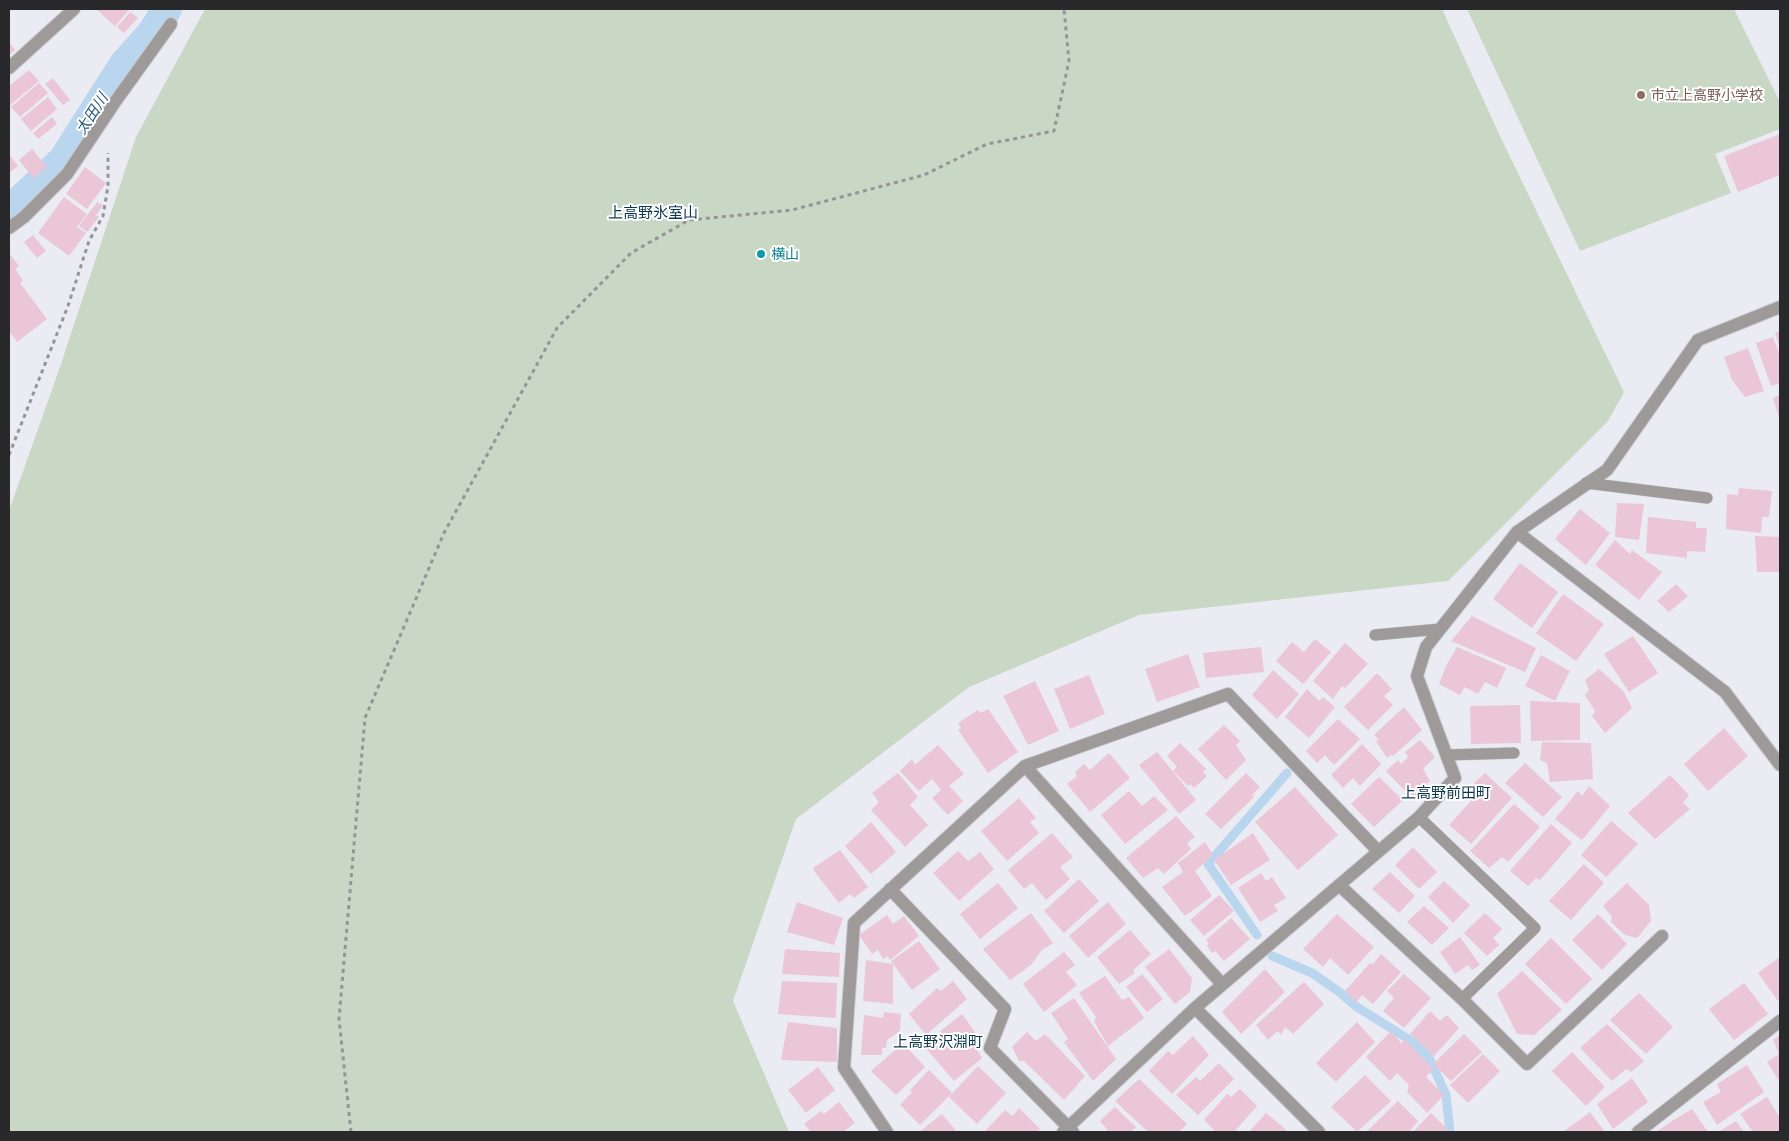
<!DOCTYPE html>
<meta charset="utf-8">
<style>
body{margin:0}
#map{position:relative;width:1789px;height:1141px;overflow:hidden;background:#ebebf3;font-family:Lato,sans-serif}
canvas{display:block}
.frame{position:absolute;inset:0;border:10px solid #29292c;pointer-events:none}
</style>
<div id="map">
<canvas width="1789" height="1141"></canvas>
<div class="frame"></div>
</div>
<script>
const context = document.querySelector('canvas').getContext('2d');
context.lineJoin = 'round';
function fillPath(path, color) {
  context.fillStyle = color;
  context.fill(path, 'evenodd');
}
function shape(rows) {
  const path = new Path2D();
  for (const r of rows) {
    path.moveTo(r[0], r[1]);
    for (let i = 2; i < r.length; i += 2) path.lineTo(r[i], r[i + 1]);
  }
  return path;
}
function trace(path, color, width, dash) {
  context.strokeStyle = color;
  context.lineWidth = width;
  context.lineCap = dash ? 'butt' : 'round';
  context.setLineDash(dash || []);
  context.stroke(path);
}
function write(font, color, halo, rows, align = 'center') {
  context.font = font + ' Lato,"Noto Sans JP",sans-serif';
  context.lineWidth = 4;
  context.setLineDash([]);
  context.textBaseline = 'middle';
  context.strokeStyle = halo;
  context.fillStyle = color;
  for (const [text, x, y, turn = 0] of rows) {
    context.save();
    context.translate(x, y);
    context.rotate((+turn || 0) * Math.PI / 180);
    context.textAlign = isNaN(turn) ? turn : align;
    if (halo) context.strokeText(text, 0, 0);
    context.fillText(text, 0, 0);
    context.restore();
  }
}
fillPath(shape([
 [205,9,1442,9,1499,134,1624,392,1608,421,1448,581,1139,615,969,687,796,819,733,1001,789,1132,9,1132,9,511,60,367,136,137],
 [1467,9,1734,9,1780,102,1780,129,1715,154,1731,193,1580,251]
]), '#c9d7c5');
trace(shape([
 [1257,935,1208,864,1287,773],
 [1272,956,1312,973,1338,991,1357,1007,1413,1042,1429,1058,1446,1095,1450,1132]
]), '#bad6ee', 9);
trace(shape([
 [9,211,63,160,124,64,151,34,167,9]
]), '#bad6ee', 30);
fillPath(shape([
 [96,9,127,9,129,10,115,26],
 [130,12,138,18,124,33,117,27],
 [9,42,15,50,9,55],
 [29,70,39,81,9,106,9,86],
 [53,78,70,100,63,105,45,84],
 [39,83,48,93,20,117,11,107],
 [48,97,57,109,31,131,21,119],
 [52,117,57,124,38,139,33,133],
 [1780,134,1780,175,1738,192,1724,156],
 [32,149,47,167,33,178,19,160],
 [9,154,18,166,9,173],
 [85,167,106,183,87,209,66,194],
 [64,197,87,214,77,227,86,233,69,256,38,233],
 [97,202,103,205,96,215,99,217,87,232,79,226],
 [33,235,46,251,37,258,24,242],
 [9,253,19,266,15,269,23,280,20,283,47,319,17,342,9,331],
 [1780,331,1780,349,1775,333],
 [1773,337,1780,355,1780,383,1771,386,1756,343],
 [1748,348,1764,391,1745,397,1732,380,1724,357],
 [1780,395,1780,420,1773,398],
 [1739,488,1772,491,1769,517,1762,517,1761,533,1726,529,1727,494,1738,495],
 [1617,503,1644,504,1639,540,1615,537],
 [1580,509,1610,533,1586,565,1555,539],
 [1648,517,1696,522,1696,528,1707,528,1705,552,1687,551,1687,558,1646,553],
 [1755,536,1780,537,1780,572,1757,572],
 [1615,540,1630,554,1632,550,1662,572,1639,600,1595,565],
 [1520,563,1558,592,1532,628,1493,599],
 [1676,584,1688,596,1669,612,1657,601],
 [1563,594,1604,624,1576,661,1536,633],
 [1472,616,1536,648,1525,672,1451,641],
 [1633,636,1658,673,1629,692,1604,654],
 [1315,639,1331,652,1303,684,1276,661,1292,642,1304,652],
 [1345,643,1368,664,1345,688,1342,686,1333,699,1313,681],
 [1261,647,1264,672,1206,678,1203,653],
 [1457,647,1506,668,1497,688,1485,682,1478,694,1465,687,1460,695,1439,684,1447,664],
 [1188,654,1200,687,1157,702,1145,669],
 [1541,655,1570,671,1555,701,1525,686],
 [1599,669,1624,692,1632,708,1605,733,1592,716,1595,711,1585,695,1589,690,1585,680],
 [1273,670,1299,694,1277,719,1252,695],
 [1377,673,1392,689,1384,696,1393,705,1368,730,1344,707],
 [1089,675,1105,714,1070,729,1054,689],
 [1035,681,1059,731,1028,745,1003,696],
 [1307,689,1319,701,1323,697,1335,707,1309,738,1285,717],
 [1530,701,1580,703,1580,740,1531,741],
 [1520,705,1521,743,1471,744,1470,706],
 [1404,707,1422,730,1393,756,1391,755,1387,758,1376,741,1379,740,1374,735],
 [988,709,1018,752,988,773,958,730,961,728,958,723,978,710,981,713],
 [1338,719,1360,739,1334,765,1325,755,1317,763,1306,751],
 [1224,725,1240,741,1236,745,1246,760,1226,780,1198,749],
 [1724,728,1748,756,1708,791,1684,764],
 [1420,740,1435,757,1423,769,1430,781,1412,798,1386,771,1398,760,1401,764,1408,757,1405,752],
 [1542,742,1591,743,1593,779,1550,782,1547,763,1540,760],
 [1180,743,1206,769,1203,772,1207,776,1194,788,1190,784,1188,786,1173,771,1177,767,1167,756],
 [1362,744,1381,764,1360,786,1353,778,1343,788,1331,775],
 [938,745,964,774,949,786,963,801,948,815,932,798,941,790,932,779,919,791,900,771,912,759,915,765,917,763],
 [1157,752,1196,800,1179,814,1139,765],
 [1109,753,1130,778,1090,812,1067,784,1077,776,1075,772,1084,764,1090,770],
 [1525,763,1562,797,1543,817,1505,783],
 [898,773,918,797,910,805,928,825,905,847,871,810,879,802,872,793],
 [1246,773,1260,787,1252,795,1254,797,1221,829,1205,814],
 [1485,773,1512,798,1471,844,1449,825,1471,801,1464,793],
 [1670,775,1689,795,1683,803,1690,809,1655,839,1628,813],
 [1379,777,1403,800,1374,827,1351,804],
 [1589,786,1610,806,1582,840,1555,819,1578,791,1582,796],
 [1295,787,1338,835,1298,870,1255,822],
 [1129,791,1142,806,1154,796,1168,810,1125,844,1101,815],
 [1019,798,1036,818,1030,822,1039,833,1007,861,981,831],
 [1514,804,1540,827,1508,862,1502,857,1489,868,1470,851],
 [1176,816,1195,837,1187,843,1191,849,1164,874,1158,868,1143,878,1126,858],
 [1611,821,1638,844,1606,877,1581,855],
 [871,822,896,852,871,874,845,846],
 [1551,824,1572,843,1540,880,1536,878,1528,886,1510,871],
 [1052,833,1073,857,1060,867,1070,879,1046,900,1032,883,1024,889,1008,870],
 [1253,833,1270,860,1231,885,1214,860],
 [1205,842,1213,855,1195,871,1212,896,1185,916,1162,887,1183,872,1178,863],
 [1413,847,1437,872,1419,889,1395,865],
 [840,850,868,887,854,898,850,894,839,903,814,871,813,868],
 [958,851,968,861,980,852,994,869,959,901,933,873],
 [1584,864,1604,883,1571,920,1549,901],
 [1390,872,1415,896,1399,913,1372,889],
 [1261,873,1266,881,1272,877,1286,898,1274,905,1278,911,1260,922,1238,888],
 [1079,879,1099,901,1064,933,1044,911],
 [1444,881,1470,905,1453,923,1428,897],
 [998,883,1018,908,980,939,960,914],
 [1627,883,1649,905,1651,921,1637,938,1625,935,1611,922,1612,917,1603,906],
 [1219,895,1234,911,1204,936,1190,920],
 [797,902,843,918,834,945,787,932],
 [1108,902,1126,924,1088,958,1069,936],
 [1424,906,1449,928,1432,945,1407,922],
 [1031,913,1053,943,1042,950,1031,965,1010,980,983,949],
 [1485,913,1502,929,1493,938,1499,945,1487,956,1464,933],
 [1337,914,1374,947,1348,975,1330,958,1323,967,1303,949],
 [1598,914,1627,944,1602,970,1572,940],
 [887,915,893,924,904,916,919,936,890,960,888,956,883,959,878,950,872,954,859,935],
 [1231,918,1250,939,1224,961,1215,951,1212,953,1207,946,1209,944,1206,940],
 [1130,930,1151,954,1133,970,1135,973,1119,984,1097,957],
 [1460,937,1480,965,1472,970,1468,965,1455,974,1440,952],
 [1551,938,1592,979,1566,1004,1525,964],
 [919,941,940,969,912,990,891,961],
 [785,949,840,953,839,977,782,974],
 [1169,949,1192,978,1190,992,1175,1004,1145,967],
 [1064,952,1075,965,1066,972,1077,985,1044,1012,1023,984],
 [1381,954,1401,972,1373,1004,1362,995,1356,1003,1345,991,1370,963,1373,964],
 [1780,957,1780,999,1778,1001,1758,973],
 [866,960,893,964,893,1004,863,1001],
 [1265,969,1285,992,1241,1034,1222,1012],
 [1522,971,1562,1010,1534,1035,1517,1034,1497,994],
 [1142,974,1163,999,1147,1012,1126,987],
 [1404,974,1431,998,1404,1028,1383,1011,1394,998,1387,991],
 [1105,976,1122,1000,1129,997,1144,1018,1108,1046,1094,1021,1096,1017,1079,993],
 [782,981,837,983,836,1018,778,1014],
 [953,981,967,999,926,1035,909,1014,937,988,941,991],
 [1304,982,1324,1004,1293,1034,1285,1027,1281,1035,1278,1031,1268,1040,1256,1025],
 [1744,983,1768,1014,1734,1040,1709,1009],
 [1639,993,1673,1027,1646,1054,1610,1020],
 [1074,998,1116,1059,1093,1081,1064,1042,1068,1039,1051,1013],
 [1430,1011,1440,1021,1447,1015,1459,1028,1434,1056,1410,1034],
 [884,1012,901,1014,900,1031,887,1040,886,1048,882,1048,882,1055,861,1055,864,1015,883,1018],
 [962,1014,980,1039,975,1046,982,1058,954,1081,923,1045],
 [788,1022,837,1028,837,1062,781,1060],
 [1357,1022,1375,1042,1336,1082,1316,1063],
 [1607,1024,1644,1061,1631,1072,1626,1069,1612,1081,1580,1048],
 [1391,1031,1401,1043,1406,1040,1433,1069,1426,1077,1444,1095,1427,1113,1407,1092,1409,1085,1397,1073,1390,1081,1366,1057],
 [1027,1032,1036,1041,1045,1034,1085,1076,1064,1100,1024,1061,1019,1061,1012,1047],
 [1464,1034,1482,1052,1451,1081,1433,1064],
 [1780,1035,1780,1080,1779,1081,1767,1062,1779,1054,1773,1040],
 [1193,1036,1209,1055,1172,1094,1149,1071,1168,1051,1173,1055],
 [903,1043,925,1067,896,1095,871,1071],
 [1572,1052,1605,1087,1586,1106,1552,1071],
 [1483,1054,1500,1071,1468,1103,1450,1085],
 [1219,1063,1234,1079,1198,1115,1176,1095,1196,1077,1200,1081],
 [1747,1065,1764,1092,1717,1125,1703,1102,1721,1092,1717,1084],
 [978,1066,1006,1093,977,1124,949,1097],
 [818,1067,835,1090,806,1113,788,1090],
 [929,1070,952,1093,920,1125,900,1105,912,1092,910,1090],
 [1365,1075,1391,1101,1357,1132,1331,1107],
 [1632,1078,1648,1102,1613,1129,1597,1104],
 [1139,1079,1187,1124,1179,1132,1148,1132,1115,1101],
 [1240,1089,1257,1106,1234,1132,1216,1132,1204,1120,1227,1094,1231,1097],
 [1767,1097,1780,1118,1780,1132,1753,1132,1740,1114],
 [1398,1101,1418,1121,1409,1132,1366,1132],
 [839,1102,855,1123,843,1132,811,1132,804,1124,821,1111,824,1114],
 [1115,1107,1136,1127,1131,1132,1109,1132,1100,1121],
 [1019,1108,1040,1129,1036,1132,985,1131,1005,1110,1013,1116],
 [1692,1109,1708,1132,1656,1132,1672,1121],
 [1590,1112,1605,1132,1563,1132],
 [1266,1113,1283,1127,1288,1132,1249,1132],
 [1431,1113,1450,1132,1413,1132],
 [942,1114,957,1132,919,1132],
 [1736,1121,1744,1132,1718,1132]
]), '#eac6d6');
const service = shape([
 [1586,483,1707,498],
 [1375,635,1440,629],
 [1446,755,1514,753],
 [1419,817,1535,928,1462,999]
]);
const minor = shape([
 [9,68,74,9],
 [9,228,24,217,67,174,115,102,171,24],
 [1517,532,1725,692,1780,765],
 [1025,766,1222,984],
 [1339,885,1462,999,1527,1064,1662,936],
 [890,889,1005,1009,990,1048,1073,1132],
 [1195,1008,1319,1132],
 [887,1132,844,1068,854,923,1025,766,1228,694,1378,851],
 [1063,1132,1195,1008,1419,817,1455,778,1417,676,1426,647,1517,532,1607,470,1698,340,1780,307],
 [1638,1132,1780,1021]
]);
trace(service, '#c8c8cf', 12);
trace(minor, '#c8c8cf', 14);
trace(shape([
 [9,455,68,306,89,241,103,216,108,186,108,153],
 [351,1132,339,1019,365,718,444,533,557,328,631,253,689,220,792,210,924,175,987,144,1054,131,1069,61,1064,9]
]), '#949499', 3, [4, 4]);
trace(service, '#9e9a99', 11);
trace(minor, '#9e9a99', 12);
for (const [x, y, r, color] of [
 [1641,95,5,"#8d6e63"],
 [761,254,5,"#0f9aa8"]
]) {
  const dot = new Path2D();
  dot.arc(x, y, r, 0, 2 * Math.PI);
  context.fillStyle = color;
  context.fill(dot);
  trace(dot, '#fff', 2);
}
write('14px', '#785e54', '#fff', [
 ["市立上高野小学校",1651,95]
], 'left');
write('14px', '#0d838f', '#fff', [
 ["横山",771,254]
], 'left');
write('italic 15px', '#2b587a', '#fff', [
 ["太田川",92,114,-57]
]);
write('15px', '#0b374d', '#fff', [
 ["上高野氷室山",653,213],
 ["上高野前田町",1446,793],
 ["上高野沢淵町",938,1042]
]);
</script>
